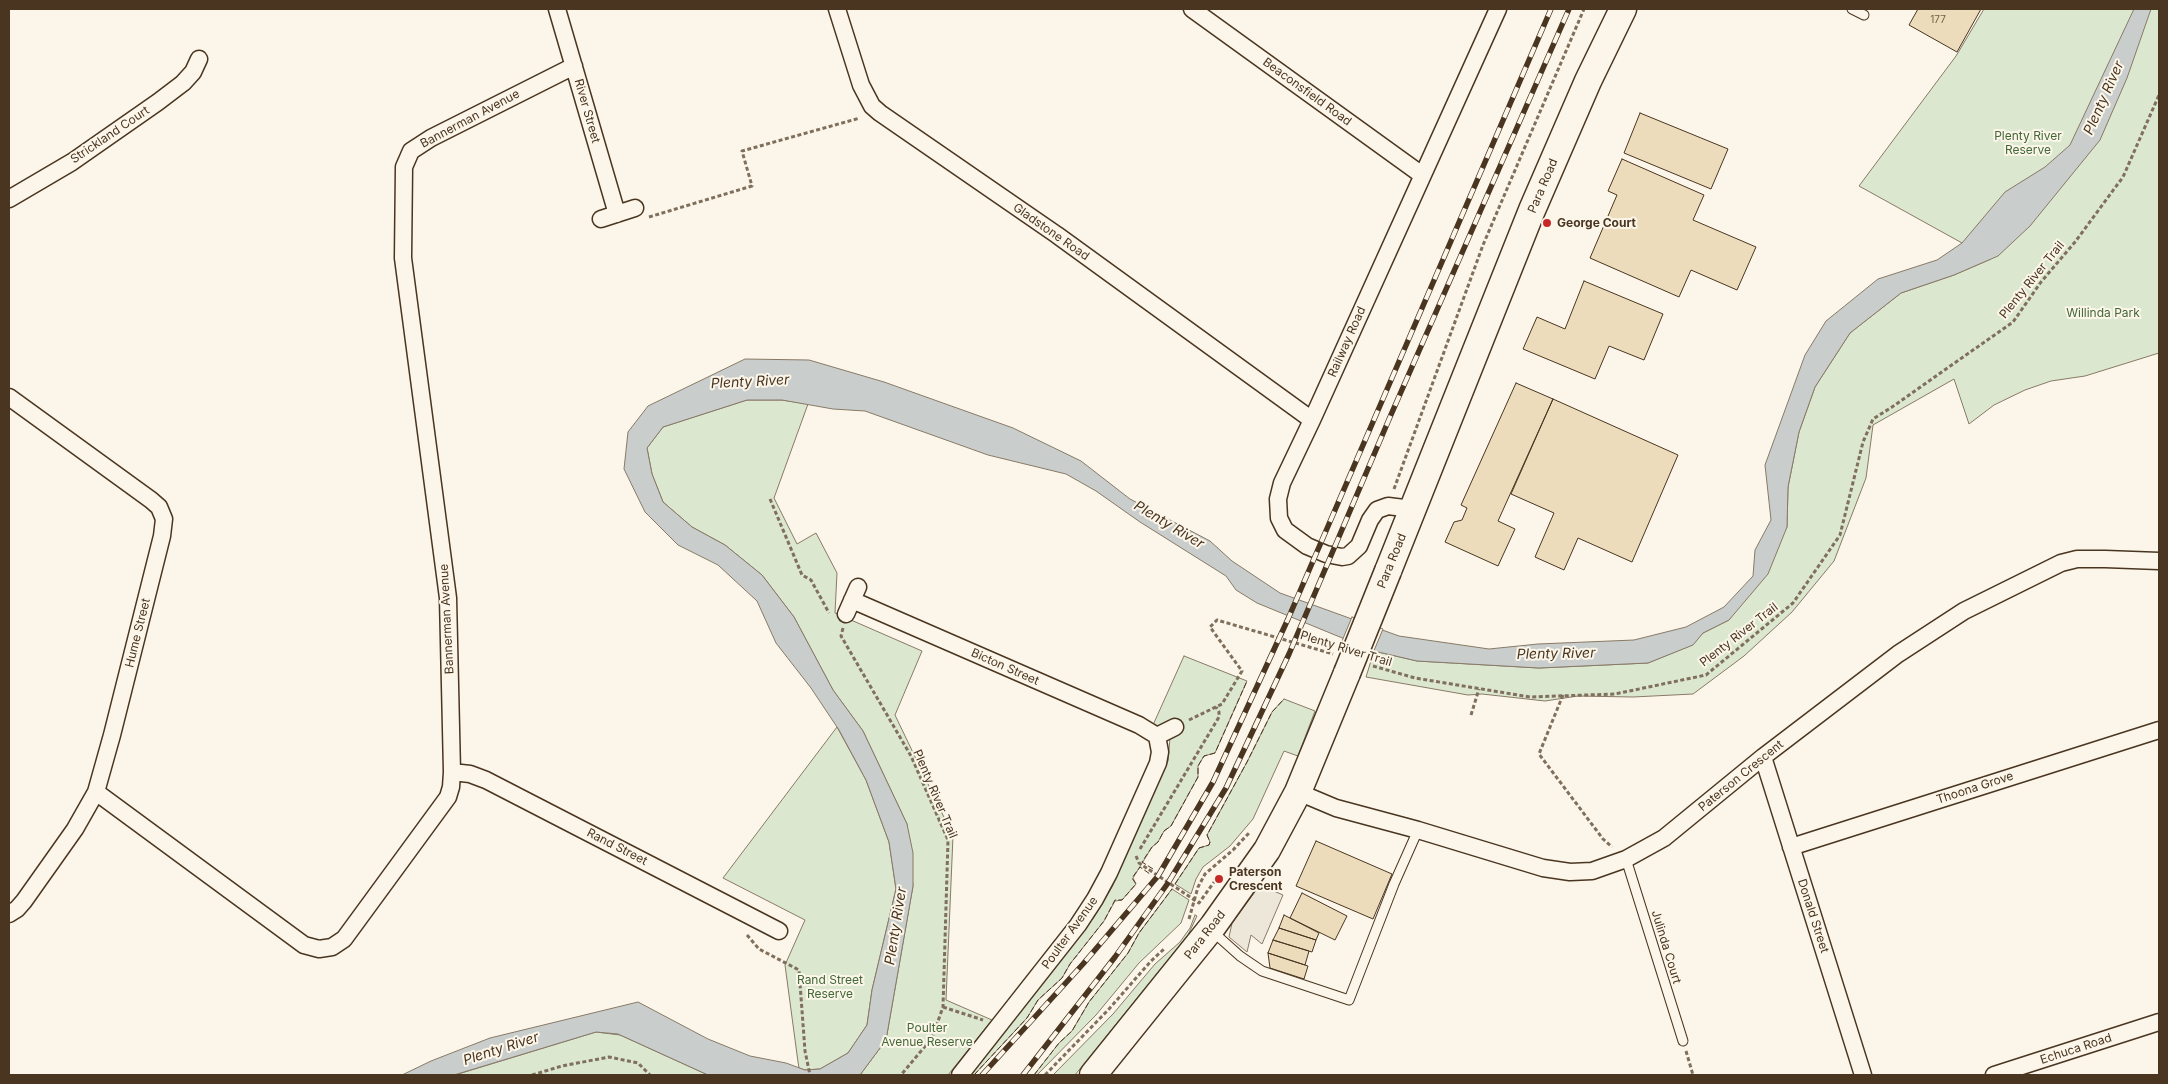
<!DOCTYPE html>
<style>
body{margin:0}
#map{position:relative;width:2168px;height:1084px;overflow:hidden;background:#fbf6e9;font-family:Inter,sans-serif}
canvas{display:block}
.frame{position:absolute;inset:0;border:10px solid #4a3520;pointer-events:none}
</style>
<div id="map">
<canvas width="2168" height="1084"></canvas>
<div class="frame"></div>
</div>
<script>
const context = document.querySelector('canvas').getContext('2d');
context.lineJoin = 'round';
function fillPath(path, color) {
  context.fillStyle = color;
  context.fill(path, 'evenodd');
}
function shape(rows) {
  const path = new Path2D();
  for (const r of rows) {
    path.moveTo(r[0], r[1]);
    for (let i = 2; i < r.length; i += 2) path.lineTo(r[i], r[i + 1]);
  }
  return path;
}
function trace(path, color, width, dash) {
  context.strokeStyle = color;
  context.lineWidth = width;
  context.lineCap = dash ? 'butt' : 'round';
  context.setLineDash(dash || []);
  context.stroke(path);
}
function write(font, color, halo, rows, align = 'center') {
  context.font = font + ' Inter,sans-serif';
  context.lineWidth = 4;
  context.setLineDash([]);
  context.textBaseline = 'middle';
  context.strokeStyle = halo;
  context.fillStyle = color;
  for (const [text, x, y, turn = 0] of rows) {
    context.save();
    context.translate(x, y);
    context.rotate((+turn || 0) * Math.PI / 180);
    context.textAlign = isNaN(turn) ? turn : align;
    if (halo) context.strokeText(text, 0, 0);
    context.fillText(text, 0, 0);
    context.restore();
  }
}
const green = shape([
 [1984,9,2159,9,2159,353,2085,376,2051,381,2025,390,1994,405,1969,424,1954,379,1873,425,1866,478,1834,561,1792,612,1744,656,1693,694,1633,697,1578,696,1545,701,1482,694,1468,695,1366,677,1374,651,1417,661,1539,668,1648,663,1692,645,1703,633,1729,620,1787,527,1788,487,1799,432,1815,387,1850,333,1901,293,1954,275,1991,259,1859,186,1956,56,1984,9],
 [747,400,782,400,808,404,774,498,797,544,816,533,837,573,835,613,922,651,895,715,953,836,946,1000,992,1020,948,1075,860,1075,886,1040,913,886,907,824,863,731,833,690,794,617,762,575,725,545,692,527,663,502,652,474,647,448,663,427,747,400],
 [1184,656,1247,681,1215,753,1204,756,1198,766,1198,777,1171,826,1164,831,1158,842,1152,847,1133,878,1136,884,1122,900,1115,901,1104,921,1070,964,1062,978,1038,1000,1027,1018,974,1075,971,1075,1094,917,1112,887,1168,761,1170,738,1163,726,1153,725,1184,656],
 [1284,699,1315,711,1298,756,1284,751,1253,819,1230,846,1203,867,1196,879,1191,894,1175,884,1199,848,1209,845,1210,842,1207,835,1247,762,1272,712,1284,699],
 [837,727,866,780,889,842,896,889,872,990,867,1025,848,1053,820,1069,805,1070,799,1068,798,1062,785,965,805,920,723,878,837,727],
 [1172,889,1189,900,1181,923,1139,963,1096,1015,1037,1075,1034,1075,1059,1043,1072,1031,1089,1002,1128,953,1139,933,1172,889],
 [1195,915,1197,916,1188,935,1075,1075,1053,1075,1113,1014,1155,964,1180,942,1190,928,1195,915],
 [596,1032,620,1035,708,1075,455,1075,596,1032]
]);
fillPath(green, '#dce7d0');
trace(green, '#887966', 1);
const parking = shape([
 [1260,885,1283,895,1262,944,1251,935,1247,952,1229,937,1232,923,1260,885]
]);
fillPath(parking, '#ede7d9');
trace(parking, '#887966', 1);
const water = shape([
 [2134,9,2151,9,2127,78,2100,140,2030,226,1998,256,1954,275,1901,293,1850,333,1815,387,1799,432,1788,487,1787,527,1768,574,1729,620,1703,633,1693,645,1648,663,1539,668,1417,661,1374,651,1257,603,1236,590,1226,576,1140,522,1096,491,1066,474,988,455,865,411,833,409,782,400,747,400,663,427,647,448,652,474,663,502,692,527,725,545,762,575,794,617,833,690,863,731,907,824,913,853,913,886,886,1040,860,1075,708,1075,618,1034,596,1032,454,1075,402,1075,431,1061,490,1038,638,1002,708,1039,750,1056,786,1063,805,1070,820,1069,848,1053,867,1025,872,990,896,889,889,842,866,780,839,730,811,688,776,643,757,601,718,565,678,545,645,512,624,469,628,432,648,406,745,359,809,360,884,382,1013,428,1081,461,1130,499,1210,541,1232,561,1280,593,1399,636,1489,649,1538,644,1634,640,1686,627,1724,607,1753,576,1755,550,1771,520,1765,465,1805,355,1826,321,1878,279,1937,260,1962,243,2005,192,2045,167,2070,145,2134,9]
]);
fillPath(water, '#c9cecd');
trace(water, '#887966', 1);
const pier = shape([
 [1352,617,1383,629,1373,653,1342,641,1352,617]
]);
fillPath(pier, '#fbf6e9');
trace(pier, '#887966', 1);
const building = shape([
 [1918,9,1981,9,1957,52,1909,25,1918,9],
 [1640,113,1728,149,1711,189,1624,153,1640,113],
 [1622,159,1704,195,1693,220,1756,247,1737,290,1691,270,1679,297,1590,258,1617,195,1608,191,1622,159],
 [1584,281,1663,314,1644,360,1609,346,1595,379,1523,349,1537,317,1565,329,1584,281],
 [1516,383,1553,399,1498,521,1515,529,1498,566,1445,542,1454,522,1462,520,1467,508,1461,505,1516,383],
 [1553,399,1678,455,1632,562,1578,538,1564,570,1535,557,1554,513,1511,494,1553,399],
 [1316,841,1392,874,1373,919,1296,886,1316,841],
 [1302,893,1347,916,1335,940,1290,918,1302,893],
 [1284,915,1319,933,1316,940,1279,928,1284,915],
 [1279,928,1316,940,1312,952,1273,940,1279,928],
 [1273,940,1309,951,1305,965,1268,953,1273,940],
 [1268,953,1308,966,1304,979,1270,968,1268,953]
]);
fillPath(building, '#ecdcbc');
trace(building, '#4a3520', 1);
const lane = shape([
 [1852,9,1864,15],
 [1626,859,1683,1041],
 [1212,931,1240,956,1262,971,1349,1000,1394,884,1418,830]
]);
const street = shape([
 [557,9,617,214],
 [837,9,861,85,872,106,880,113,1057,235,1312,420],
 [1192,9,1422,175],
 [9,199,72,162,158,102,183,83,193,72,199,59],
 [601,219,635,208],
 [9,397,151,500,159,507,164,519,162,536,112,735,96,792,75,829,24,901,17,909,9,914],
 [1412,509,1388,506,1377,510,1370,520,1359,546,1348,556,1342,557,1326,554,1307,546,1285,530,1279,518,1278,499,1282,483,1312,420,1498,9],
 [852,600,1139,725,1157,736],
 [846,614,858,587],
 [1157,736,1175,727],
 [1763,757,1863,1075],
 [452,772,470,774,486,780,779,931],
 [96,792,304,945,319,949,332,947,344,939,448,797,451,787,452,772,448,598,403,258,404,167,411,151,431,138,574,66],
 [1298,792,1336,808,1418,830,1543,868,1570,872,1592,871,1626,859,1664,838,1763,757,1898,654,1964,611,2061,563,2077,559,2105,559,2159,561],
 [1791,847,2159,730],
 [960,1075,1078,925,1095,899,1109,873,1158,763,1160,752,1157,736],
 [1994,1075,2159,1022]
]);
const primary = shape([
 [1388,571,1532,210,1588,81,1623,9],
 [1093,1075,1213,926,1267,850,1298,792,1347,673]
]);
trace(lane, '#4a3520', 11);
trace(street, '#4a3520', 19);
trace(primary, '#4a3520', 29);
trace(shape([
 [649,217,752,186,742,151,860,118],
 [1394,489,1483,245,1584,9],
 [770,499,802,575,811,580,829,613],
 [843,628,841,636,911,756,948,840,943,1007,932,1038,901,1075],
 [1373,666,1415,678,1530,697,1615,694,1706,675,1793,603,1840,535,1863,442,1873,419,1892,407,2013,322,2041,282,2075,242,2123,177,2159,95],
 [1563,695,1539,754,1603,839,1612,847],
 [1471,715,1479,689],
 [1189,720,1222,704,1242,671,1210,627,1217,620,1333,654],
 [1140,849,1219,717,1219,712,1216,707],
 [1136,856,1139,863,1199,903,1214,882],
 [1189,919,1198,887,1205,874,1233,850,1249,833],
 [747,935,759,949,799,970,805,1051,810,1075],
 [943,1007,983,1020],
 [1686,1051,1693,1075],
 [532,1075,562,1066,609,1057,638,1063,650,1075],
 [1045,1075,1109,1009,1151,961,1164,949]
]), '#7f6f5c', 3, [4, 2.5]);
trace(lane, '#fbf6e9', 9);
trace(street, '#fbf6e9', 16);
trace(primary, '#fbf6e9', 26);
const rail = shape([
 [982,1075,1083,964,1158,876,1213,782,1288,619,1551,9],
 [1023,1075,1115,957,1168,883,1226,788,1289,654,1390,417,1569,9]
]);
trace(rail, '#4a3520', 5.5);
trace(rail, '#fbf6e9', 4, [11]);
const primaryBridge = shape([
 [1347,673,1388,571]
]);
trace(primaryBridge, '#4a3520', 29, []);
trace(primaryBridge, '#fbf6e9', 26);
trace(shape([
 [1153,869,1142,862,1152,847,1158,842,1164,831,1171,826,1198,777,1198,766,1204,756,1215,753,1247,681],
 [1175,884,1199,848,1209,845,1210,842,1207,835,1247,762,1272,712,1284,699],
 [974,1075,1027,1018,1038,1000,1062,978,1070,964,1104,921,1115,900,1122,900,1136,884,1132,878,1140,867,1150,874],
 [1034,1075,1059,1043,1072,1031,1089,1002,1128,953,1139,933,1172,889]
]), '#4a3520', 1, [6, 2.5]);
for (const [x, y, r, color] of [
 [1547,223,5,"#c62828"],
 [1219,879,5,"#c62828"]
]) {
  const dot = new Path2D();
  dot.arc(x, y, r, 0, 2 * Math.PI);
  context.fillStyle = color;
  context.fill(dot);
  trace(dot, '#fbf6e9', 2);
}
write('10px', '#725f47', null, [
 ["177",1938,20]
]);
write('12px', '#4a3520', '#fbf6e9', [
 ["Beaconsfield Road",1307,92,36],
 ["River Street",587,111,74],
 ["Bannerman Avenue",470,119,-28],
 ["Strickland Court",110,135,-34],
 ["Para Road",1543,186,-67],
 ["Gladstone Road",1051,232,35],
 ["Plenty River Trail",2032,280,-51],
 ["Railway Road",1347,342,-66],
 ["Para Road",1392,561,-68],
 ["Bannerman Avenue",447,619,-93],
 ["Hume Street",138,633,-76],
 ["Plenty River Trail",1739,635,-38],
 ["Plenty River Trail",1346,649,17],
 ["Bicton Street",1005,667,24],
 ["Paterson Crescent",1741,776,-39],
 ["Thoona Grove",1975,788,-18],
 ["Plenty River Trail",935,794,67],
 ["Rand Street",617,847,27],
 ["Donald Street",1813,916,72],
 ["Poulter Avenue",1070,933,-54],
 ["Para Road",1205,935,-52],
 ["Julinda Court",1666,947,73],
 ["Echuca Road",2076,1049,-18]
]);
write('12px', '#436837', '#fbf6e9', [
 ["Plenty River",2028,136],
 ["Reserve",2028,150],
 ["Willinda Park",2103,313],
 ["Rand Street",830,980],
 ["Reserve",830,994],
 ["Poulter",927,1028],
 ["Avenue Reserve",927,1042]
]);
write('bold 12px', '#4a3520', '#fbf6e9', [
 ["George Court",1557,223],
 ["Paterson",1229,872],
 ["Crescent",1229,886]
], 'left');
write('italic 14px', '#4a3520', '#fbf6e9', [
 ["Plenty River",2104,98,-66],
 ["Plenty River",750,382,-3],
 ["Plenty River",1169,525,31],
 ["Plenty River",1556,654,-1],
 ["Plenty River",896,926,-81],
 ["Plenty River",501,1049,-18]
]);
</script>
